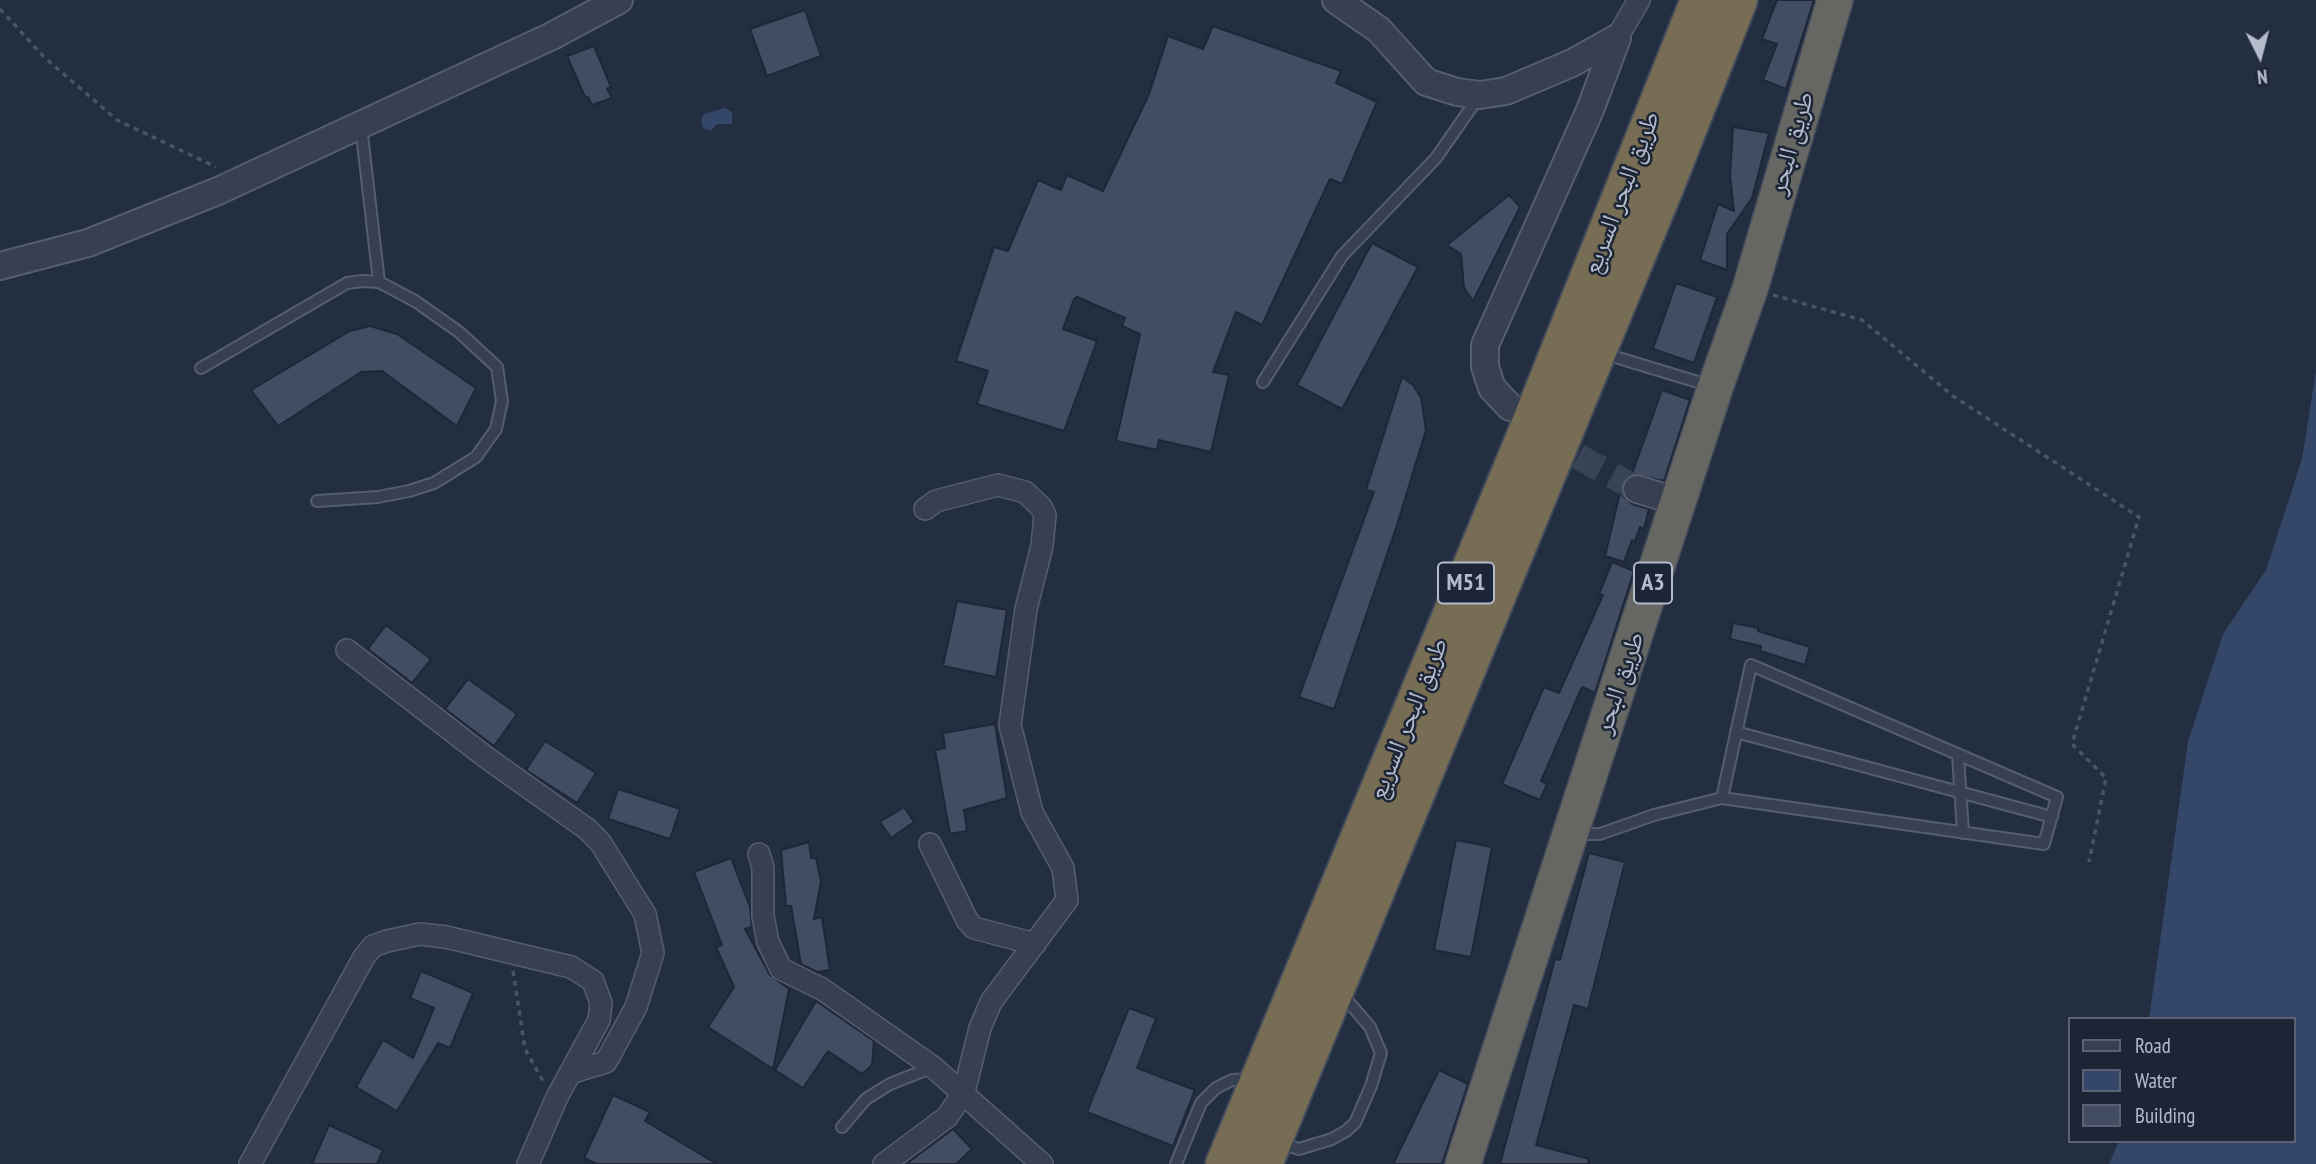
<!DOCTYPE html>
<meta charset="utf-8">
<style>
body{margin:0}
#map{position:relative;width:2316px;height:1164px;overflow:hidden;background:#232e41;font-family:"PT Sans Narrow",sans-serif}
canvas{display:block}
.legend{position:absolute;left:2068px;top:1017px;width:228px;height:126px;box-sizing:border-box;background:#1c2536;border:2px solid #596172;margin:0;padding:9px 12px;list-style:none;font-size:21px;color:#b4bbcb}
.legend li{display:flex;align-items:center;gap:14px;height:35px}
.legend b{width:35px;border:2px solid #596172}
.north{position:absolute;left:2225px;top:21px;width:70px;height:70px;-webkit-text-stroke:5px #1c2536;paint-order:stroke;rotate:174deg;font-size:19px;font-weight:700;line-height:28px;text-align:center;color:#b4bbcb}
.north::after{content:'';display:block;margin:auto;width:24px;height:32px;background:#b4bbcb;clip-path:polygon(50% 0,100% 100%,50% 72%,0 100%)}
</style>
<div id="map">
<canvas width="2316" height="1164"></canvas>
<ul class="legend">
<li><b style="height:9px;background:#374050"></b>Road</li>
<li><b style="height:19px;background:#354769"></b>Water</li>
<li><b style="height:19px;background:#424d63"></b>Building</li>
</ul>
<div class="north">N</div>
</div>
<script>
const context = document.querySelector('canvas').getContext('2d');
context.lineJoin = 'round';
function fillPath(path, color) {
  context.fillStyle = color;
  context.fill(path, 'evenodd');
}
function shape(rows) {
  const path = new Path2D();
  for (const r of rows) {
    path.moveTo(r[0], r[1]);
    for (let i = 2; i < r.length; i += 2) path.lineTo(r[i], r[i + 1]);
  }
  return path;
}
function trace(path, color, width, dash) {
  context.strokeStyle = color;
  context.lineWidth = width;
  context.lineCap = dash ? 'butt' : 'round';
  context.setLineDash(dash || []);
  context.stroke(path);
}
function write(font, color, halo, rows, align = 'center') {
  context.font = font + ' "PT Sans Narrow","Noto Naskh Arabic",sans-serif';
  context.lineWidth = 5;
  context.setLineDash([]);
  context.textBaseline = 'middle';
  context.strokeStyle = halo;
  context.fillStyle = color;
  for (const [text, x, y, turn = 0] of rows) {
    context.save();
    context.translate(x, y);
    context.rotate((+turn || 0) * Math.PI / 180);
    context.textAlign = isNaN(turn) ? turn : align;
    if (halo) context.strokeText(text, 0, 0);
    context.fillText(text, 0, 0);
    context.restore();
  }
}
fillPath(shape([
 [725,108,732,112,732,124,717,124,711,131,703,128,701,120,704,114],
 [2316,371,2316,1164,2109,1164,2119,1141,2293,1141,2293,1019,2149,1019,2188,742,2223,634,2266,570,2302,459]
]), '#354769');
const building = shape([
 [1777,0,1814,0,1786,89,1763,80,1777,44,1762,39,1777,0],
 [805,10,821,56,767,76,750,29,805,10],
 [1213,26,1341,71,1336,83,1377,102,1342,184,1330,179,1262,325,1236,312,1213,372,1229,375,1211,452,1159,440,1157,450,1116,441,1140,334,1122,326,1125,318,1077,297,1074,299,1063,329,1097,341,1064,431,977,404,988,371,956,361,994,247,1008,251,1038,180,1061,190,1067,175,1103,191,1149,94,1168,36,1203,49,1213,26],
 [594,46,611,87,607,89,612,98,592,105,588,97,585,97,567,56,594,46],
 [1733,127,1769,133,1752,198,1727,234,1727,270,1700,260,1718,204,1734,211,1730,175,1733,127],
 [1509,195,1520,207,1473,301,1464,288,1461,254,1447,245,1509,195],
 [1372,243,1418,267,1342,409,1297,385,1372,243],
 [1676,283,1717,297,1694,363,1653,349,1676,283],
 [370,326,397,334,476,388,457,426,382,371,361,372,278,426,251,390,350,331,370,326],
 [1402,377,1413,385,1421,398,1426,430,1397,525,1334,709,1299,697,1374,492,1366,490,1402,377],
 [1662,390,1690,400,1664,481,1632,474,1662,390],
 [1620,493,1632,504,1649,509,1644,529,1640,527,1635,541,1632,540,1624,562,1605,556,1620,493],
 [1612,562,1634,571,1595,693,1582,687,1541,781,1547,784,1540,800,1502,784,1544,687,1559,693,1603,595,1599,594,1612,562],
 [957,601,1007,610,996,677,943,666,957,601],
 [1733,623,1758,628,1758,631,1810,647,1805,665,1760,651,1761,646,1730,639,1733,623],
 [386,625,431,659,412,683,368,649,386,625],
 [468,679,517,714,494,746,445,709,468,679],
 [995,724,1007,798,964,810,967,831,950,834,935,750,945,748,943,733,995,724],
 [545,741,596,773,577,803,526,770,545,741],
 [618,789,680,809,670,839,608,819,618,789],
 [904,807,914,822,891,838,880,822,904,807],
 [1456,840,1492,847,1471,957,1434,950,1456,840],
 [809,842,811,858,816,858,821,881,814,919,822,917,830,970,817,972,801,964,791,906,786,906,781,850,809,842],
 [1589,853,1625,862,1588,1009,1574,1005,1536,1145,1589,1159,1588,1164,1500,1164,1555,959,1560,960,1589,853],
 [731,858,750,907,752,927,745,929,770,975,789,989,773,1069,708,1027,734,987,716,947,722,945,694,872,731,858],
 [421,971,473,993,450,1048,438,1043,397,1111,356,1087,383,1040,413,1058,434,1008,410,998,421,971],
 [816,1001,874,1041,872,1065,862,1074,828,1051,803,1088,775,1070,816,1001],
 [1129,1008,1156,1018,1137,1068,1195,1090,1173,1146,1087,1112,1129,1008],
 [1439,1070,1468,1084,1442,1164,1393,1164,1439,1070],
 [613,1095,650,1112,645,1121,717,1164,597,1164,584,1158,613,1095],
 [329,1125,383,1150,377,1164,312,1164,329,1125],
 [953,1129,972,1149,956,1164,906,1164,953,1129]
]);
fillPath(building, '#424d63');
trace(building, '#1e2738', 2);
trace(shape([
 [1546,434,1572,453,1637,489]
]), '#394356', 26, [26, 13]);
const service = shape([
 [361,126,379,282],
 [1602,353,1711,386],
 [201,368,347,283,363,281,379,282,415,301,459,332,497,367,502,401,496,429,476,457,434,483,409,491,378,497,317,501],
 [1263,382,1342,256,1436,158,1480,95],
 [1751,665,2057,797,2044,844,1722,798,1751,665],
 [1736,732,2052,817],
 [1958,754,1963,833],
 [1576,834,1600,834,1654,815,1722,798],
 [842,1127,866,1099,890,1084,933,1067],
 [1279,1143,1299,1149,1332,1139,1346,1131,1355,1123,1371,1086,1381,1053,1370,1027,1341,993],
 [1176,1164,1201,1103,1216,1088,1232,1080,1251,1079]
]);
const minor = shape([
 [1617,38,1639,0],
 [347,650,487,758,587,829,600,842,645,914,653,953,636,1007,606,1062,573,1072],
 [930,844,967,920,974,928,1035,944],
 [759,854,763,868,763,916,768,942,781,969,822,989,933,1067,1042,1164],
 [250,1164,364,957,373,946,387,941,420,934,446,937,571,967,593,981,601,1003,599,1020,557,1097,528,1164],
 [884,1164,947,1117,964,1092,980,1028,991,1002,1067,900,1063,868,1032,812,1010,725,1026,609,1042,546,1045,515,1041,507,1025,492,998,485,936,501,925,509]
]);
const tertiary = shape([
 [1336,0,1379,30,1426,82,1457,92,1480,95,1506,91,1572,63,1617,38],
 [0,266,88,243,218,191,552,36,619,0],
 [1510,407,1492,388,1485,367,1485,345,1590,110,1617,38],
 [1637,489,1679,502]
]);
const trunk = shape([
 [1463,1164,1715,388,1750,289,1835,0]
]);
const motorway = shape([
 [1225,1164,1526,436,1700,0],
 [1263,1164,1664,188,1738,0]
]);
trace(service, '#555e6e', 14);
trace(minor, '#555e6e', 24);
trace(tertiary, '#555e6e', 30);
trace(trunk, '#424b5b', 38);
trace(motorway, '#424b5b', 42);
trace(shape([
 [0,9,44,57,117,120,216,167],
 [1773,295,1862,320,1953,396,2139,517,2072,744,2106,778,2089,862],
 [513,971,525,1049,544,1083]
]), '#43595f', 3.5, [5, 5]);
trace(service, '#374050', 10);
trace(minor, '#374050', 21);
trace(tertiary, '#374050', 26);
trace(trunk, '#666662', 35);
trace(motorway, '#776c54', 38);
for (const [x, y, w] of [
 [1466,583,56],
 [1653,583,38]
]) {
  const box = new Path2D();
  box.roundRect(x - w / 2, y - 20.5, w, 41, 5);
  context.fillStyle = '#1c2536';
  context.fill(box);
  trace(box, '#b4bbcb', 2);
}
write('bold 24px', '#b4bbcb', null, [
 ["M51",1466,583],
 ["A3",1653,583]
]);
write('26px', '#b4bbcb', '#1c2536', [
 ["طريق البحر",1792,143,-74],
 ["طريق البحر السريع",1622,193,-69],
 ["طريق البحر",1620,683,-71],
 ["طريق البحر السريع",1409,719,-68]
]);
</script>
